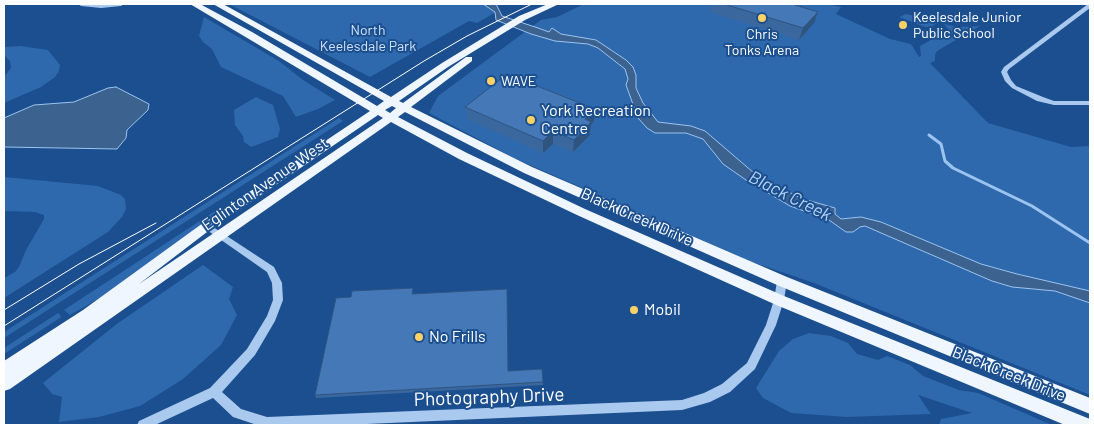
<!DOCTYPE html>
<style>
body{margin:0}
#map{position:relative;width:1094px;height:429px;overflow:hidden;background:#1b4f8f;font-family:Barlow,sans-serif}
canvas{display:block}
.frame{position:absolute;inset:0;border:5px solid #fff;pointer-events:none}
</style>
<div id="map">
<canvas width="1094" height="429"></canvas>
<div class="frame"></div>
</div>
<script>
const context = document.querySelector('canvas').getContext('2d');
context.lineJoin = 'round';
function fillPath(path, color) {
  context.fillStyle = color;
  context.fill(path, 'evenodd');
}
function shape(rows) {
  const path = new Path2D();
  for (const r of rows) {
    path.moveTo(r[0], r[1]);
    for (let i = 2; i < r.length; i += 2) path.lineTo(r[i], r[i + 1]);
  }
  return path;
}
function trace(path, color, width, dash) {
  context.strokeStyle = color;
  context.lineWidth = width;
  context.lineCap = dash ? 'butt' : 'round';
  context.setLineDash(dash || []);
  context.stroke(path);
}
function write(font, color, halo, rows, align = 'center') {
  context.font = font + ' Barlow,sans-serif';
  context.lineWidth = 4;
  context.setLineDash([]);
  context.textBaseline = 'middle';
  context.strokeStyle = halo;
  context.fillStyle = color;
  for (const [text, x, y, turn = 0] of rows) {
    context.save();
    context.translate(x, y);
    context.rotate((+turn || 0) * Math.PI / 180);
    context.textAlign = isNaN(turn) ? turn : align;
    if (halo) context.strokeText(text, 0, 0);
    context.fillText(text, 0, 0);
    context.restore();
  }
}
fillPath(shape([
 [229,4,483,4,496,12,477,23,469,21,370,77],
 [584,4,828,4,841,7,836,14,890,39,911,44,919,57,921,56,920,46,949,30,944,24,957,27,980,26,937,51,935,55,935,61,930,63,988,123,1071,147,1090,146,1090,395,814,283,752,262,516,159,429,113,438,96,541,20,557,17],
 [906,14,934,20,937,23,931,27,925,27,899,17],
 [204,17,279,61,303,80,335,100,318,109,296,117,283,96,221,67,212,49,203,42,199,36],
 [21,46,48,50,60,65,59,71,55,77,41,87,4,103,4,77,11,68,10,61,4,55,4,47],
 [256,97,273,105,280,129,278,137,251,147,244,142,243,136,235,125,234,110],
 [339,118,343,121,4,338,4,332],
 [4,177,98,186,121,195,125,199,126,209,122,217,108,232,4,298,4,278,15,272,19,267,26,250,44,219,44,215,35,212,4,211],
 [218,209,221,212,112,291,70,315,64,310],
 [203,265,233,287,229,299,237,315,221,345,183,379,140,406,99,417,59,422,62,397,52,394,43,383,118,323],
 [58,313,61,316,60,318,4,354,4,348],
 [809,333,831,336,848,343,857,354,878,360,887,356,910,365,923,376,959,390,978,393,1052,425,939,425,941,419,972,413,918,395,931,414,847,417,791,413,763,398,756,388,779,351,793,339]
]), '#2e69ad');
const water = shape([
 [483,4,496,4,502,16,538,28,549,32,552,28,561,34,596,40,626,60,633,67,636,75,636,88,643,103,658,122,691,126,705,131,754,173,800,198,835,208,835,214,841,219,861,217,881,222,981,264,1017,274,1090,291,1090,303,1055,291,1012,287,992,281,865,226,860,227,853,232,846,232,829,220,790,206,746,180,723,164,703,139,686,133,655,133,647,128,638,118,626,85,628,79,625,69,598,48,588,44,555,41,531,34,496,20,495,12,483,4],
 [116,87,149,104,148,110,127,130,126,138,117,149,4,147,4,118,34,105,74,102,108,88,116,87]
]);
fillPath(water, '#3c6290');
trace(water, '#9cc4f0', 1);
trace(shape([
 [929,135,941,144,945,161,953,168,1032,206,1090,243]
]), '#9cc4f0', 3);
fillPath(shape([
 [78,4,124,4,121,6,101,8,81,6,78,4],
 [1088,4,1090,4,1090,8,1009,69,1007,72,1011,80,1016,86,1043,97,1054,101,1090,101,1090,105,1054,105,1037,101,1012,88,1005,81,1001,72,1004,67,1088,4],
 [207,223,274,267,282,283,283,300,275,321,255,355,222,392,241,409,267,417,682,400,704,393,722,384,747,363,766,325,774,300,777,281,779,278,782,277,785,278,787,281,784,300,776,325,755,369,730,392,710,402,682,410,344,425,257,425,233,417,213,398,155,425,137,425,139,421,210,388,247,349,267,316,273,300,272,283,267,272,204,228,203,226,204,224,207,223]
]), '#a9c9ee');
fillPath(shape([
 [190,4,200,4,252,32,377,106,384,101,213,4,223,4,391,97,442,63,519,16,548,4,559,4,525,20,448,67,399,101,403,103,466,57,472,57,472,61,411,107,532,167,787,277,1090,398,1090,414,777,285,524,173,405,112,398,117,467,153,585,209,784,296,1090,419,1090,425,1065,425,774,304,577,215,459,159,391,122,10,389,4,391,4,361,83,310,203,223,370,111,190,4],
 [392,106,396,108,390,113,385,110,392,106],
 [378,115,383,118,139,284,211,229,378,115]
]), '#f0f6ff');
trace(shape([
 [4,310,79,264,156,223],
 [4,326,424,61,467,36,532,4]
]), '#fff', 1);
fillPath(shape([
 [712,4,792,4,818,12,814,23,799,40,710,12],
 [465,107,595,109,594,121,591,125,590,135,573,152,553,144,543,153,467,119],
 [413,288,413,294,508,371,542,369,543,385,316,398,315,395,351,297]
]), '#3a679d');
fillPath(shape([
 [818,12,814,23,799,40,803,28],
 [595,109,594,121,591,125,590,135,573,152,574,140,585,119],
 [553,131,553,144,543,153,543,141]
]), '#305480');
const building = shape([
 [724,4,792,4,818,12,803,28,724,4],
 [507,74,595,109,585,119,591,122,574,140,553,131,543,141,465,107,507,74],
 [413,288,412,294,507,289,508,371,542,369,543,382,315,395,336,298,351,297,352,291,413,288]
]);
fillPath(building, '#4478b7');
trace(building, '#305480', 1);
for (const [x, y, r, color] of [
 [762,18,5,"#ffd166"],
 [903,25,5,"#ffd166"],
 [491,81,5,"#ffd166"],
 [531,120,5,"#ffd166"],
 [634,310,5,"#ffd166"],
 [419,337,5,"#ffd166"]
]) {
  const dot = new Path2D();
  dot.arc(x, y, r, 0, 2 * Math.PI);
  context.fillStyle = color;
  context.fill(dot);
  trace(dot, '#1b4f8f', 2);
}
write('14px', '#fff', '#1b4f8f', [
 ["Keelesdale Junior",913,17],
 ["Public School",913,33],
 ["Chris",762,34,"center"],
 ["Tonks Arena",762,50,"center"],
 ["WAVE",501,81]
], 'left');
write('14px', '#cfe3fa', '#1b4f8f', [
 ["North",368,30],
 ["Keelesdale Park",368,46]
]);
write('16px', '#fff', '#1b4f8f', [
 ["York Recreation",541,111],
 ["Centre",541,129],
 ["Mobil",644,310],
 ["No Frills",429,337]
], 'left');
write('16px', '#fff', '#1b4f8f', [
 ["Eglinton Avenue West",265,184,-35],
 ["Black Creek Drive",637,217,24],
 ["Black Creek Drive",1009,374,22]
]);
write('italic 18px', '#b5d3f5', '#1b4f8f', [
 ["Black Creek",790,196,27]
]);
write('19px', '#fff', '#1b4f8f', [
 ["Photography Drive",489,397,-2]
]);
</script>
